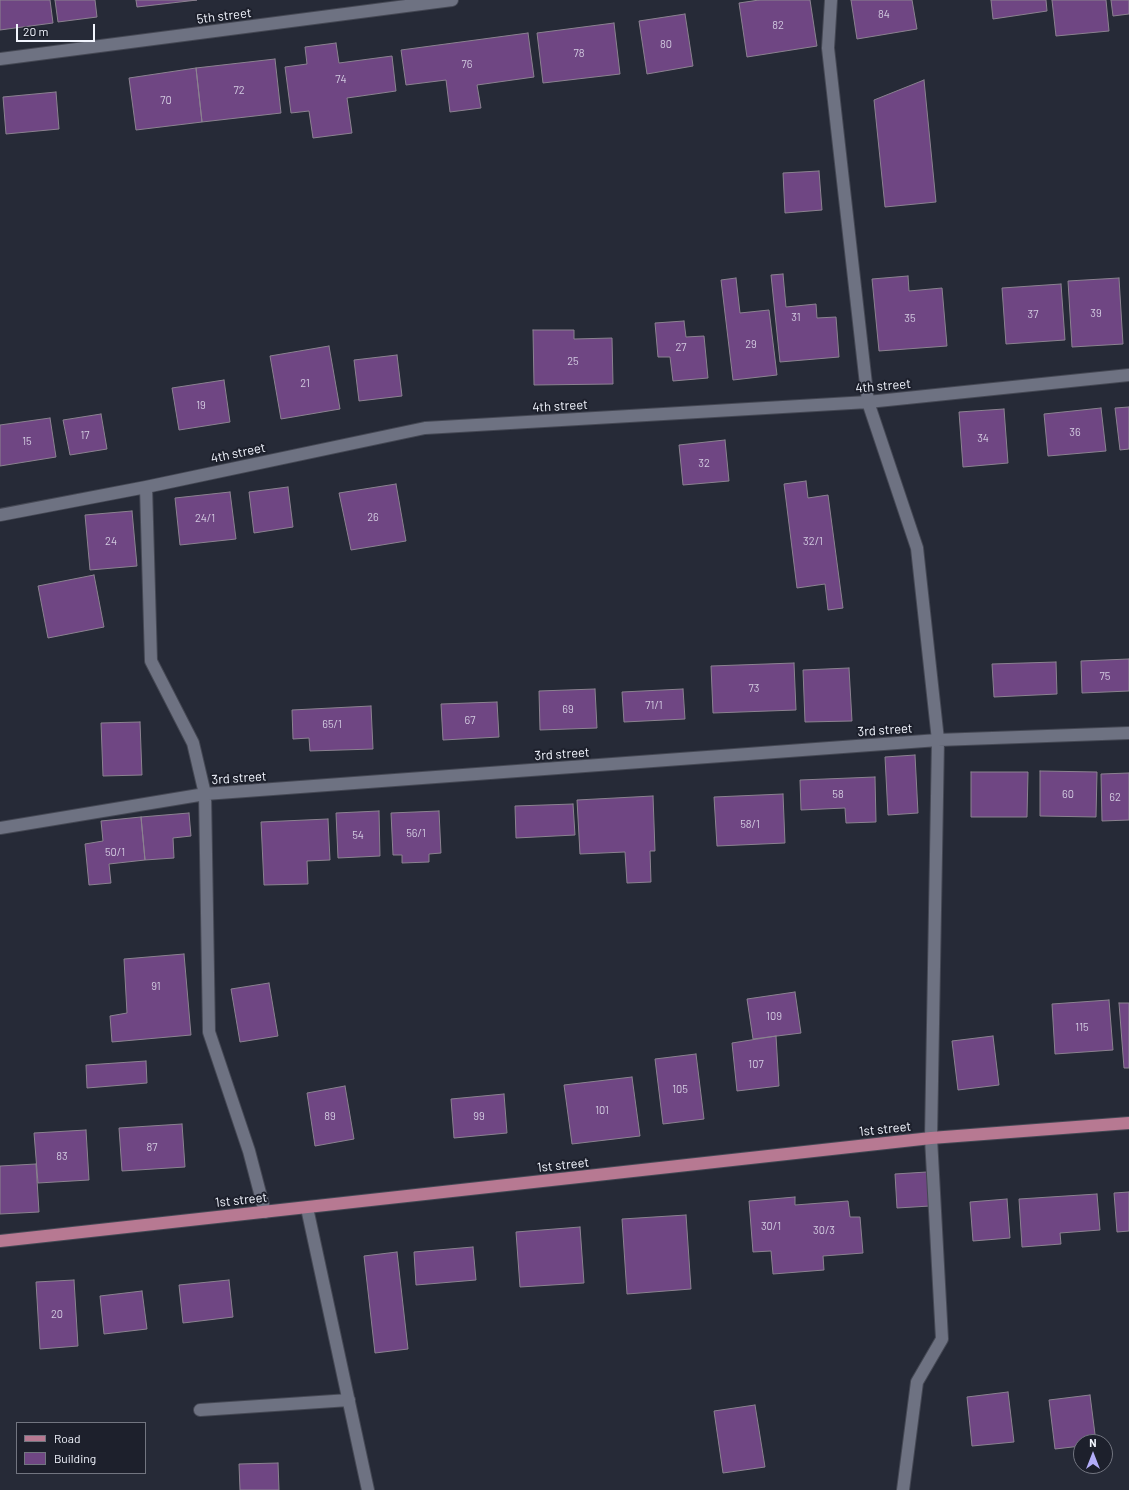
<!DOCTYPE html>
<style>
body{margin:0}
#map{position:relative;width:1129px;height:1490px;overflow:hidden;background:#262a37;font-family:Barlow,sans-serif}
canvas{display:block}
.legend{position:absolute;left:16px;top:1422px;width:130px;height:52px;box-sizing:border-box;background:#1d202c;border:1px solid #727580;margin:0;padding:5px 7px;list-style:none;font-size:12px;color:#f2f5fe}
.legend li{display:flex;align-items:center;gap:8px;height:20px}
.legend b{width:20px;border:1px solid #727580}
.north{position:absolute;left:1073px;top:1434px;width:40px;height:40px;box-sizing:border-box;background:#1d202c;border:1px solid #727580;border-radius:50%;rotate:0deg;font-size:11px;font-weight:700;line-height:16px;text-align:center;color:#f2f5fe}
.north::after{content:'';display:block;margin:auto;width:14px;height:18px;background:#b3adf9;clip-path:polygon(50% 0,100% 100%,50% 72%,0 100%)}
.scale{position:absolute;left:16px;top:24px;width:79px;height:18px;box-sizing:border-box;border:2px solid #f2f5fe;border-top:0;padding-left:5px;font-size:12px;line-height:14px;white-space:nowrap;color:#f2f5fe;-webkit-text-stroke:3px #1d202c;paint-order:stroke}
</style>
<div id="map">
<canvas width="1129" height="1490"></canvas>
<ul class="legend">
<li><b style="height:5px;background:#b77992"></b>Road</li>
<li><b style="height:11px;background:#6f4683"></b>Building</li>
</ul>
<div class="north">N</div>
<div class="scale">20 m</div>
</div>
<script>
const context = document.querySelector('canvas').getContext('2d');
context.lineJoin = 'round';
function fillPath(path, color) {
  context.fillStyle = color;
  context.fill(path, 'evenodd');
}
function shape(rows) {
  const path = new Path2D();
  for (const r of rows) {
    path.moveTo(r[0], r[1]);
    for (let i = 2; i < r.length; i += 2) path.lineTo(r[i], r[i + 1]);
  }
  return path;
}
function trace(path, color, width, dash) {
  context.strokeStyle = color;
  context.lineWidth = width;
  context.lineCap = dash ? 'butt' : 'round';
  context.setLineDash(dash || []);
  context.stroke(path);
}
function write(font, color, halo, rows, align = 'center') {
  context.font = font + ' Barlow,sans-serif';
  context.lineWidth = 4;
  context.setLineDash([]);
  context.textBaseline = 'middle';
  context.strokeStyle = halo;
  context.fillStyle = color;
  for (const [text, x, y, turn = 0] of rows) {
    context.save();
    context.translate(x, y);
    context.rotate((+turn || 0) * Math.PI / 180);
    context.textAlign = isNaN(turn) ? turn : align;
    if (halo) context.strokeText(text, 0, 0);
    context.fillText(text, 0, 0);
    context.restore();
  }
}
const building = shape([
 [0,0,50,0,53,23,0,30,0,0],
 [55,0,95,0,97,17,58,22,55,0],
 [136,0,197,0,137,7,136,0],
 [759,0,810,0,817,46,747,57,739,3,759,0],
 [851,0,912,0,917,29,857,39,851,0],
 [991,0,1046,0,1047,11,993,19,991,0],
 [1052,0,1106,0,1109,31,1056,36,1052,0],
 [1111,0,1129,0,1129,14,1113,16,1111,0],
 [685,14,693,66,647,74,639,21,685,14],
 [614,23,620,74,543,83,537,33,614,23],
 [528,33,534,77,477,85,481,108,450,112,446,80,406,85,401,50,528,33],
 [336,43,339,63,392,56,396,91,347,98,352,133,313,138,309,111,291,113,285,67,307,64,305,47,336,43],
 [275,59,281,113,202,122,196,68,275,59],
 [196,68,202,122,136,130,129,78,196,68],
 [924,80,936,202,885,207,874,100,924,80],
 [56,92,59,129,6,134,3,97,56,92],
 [819,171,822,210,785,213,783,173,819,171],
 [783,274,786,307,816,304,817,318,836,317,839,357,780,362,771,275,783,274],
 [908,276,909,291,942,288,947,346,879,351,872,279,908,276],
 [736,278,740,313,769,310,777,375,733,380,721,280,736,278],
 [1119,278,1123,344,1072,347,1068,281,1119,278],
 [1061,284,1065,340,1006,344,1002,288,1061,284],
 [684,321,686,337,704,336,708,378,673,381,670,357,658,357,655,323,684,321],
 [533,330,574,330,574,339,612,338,613,384,534,385,533,330],
 [329,346,340,409,281,419,270,356,329,346],
 [397,355,402,396,359,401,354,360,397,355],
 [224,380,230,422,179,430,172,388,224,380],
 [1129,407,1129,449,1120,450,1115,408,1129,407],
 [1101,408,1106,451,1048,456,1044,414,1101,408],
 [1004,409,1008,463,963,467,959,412,1004,409],
 [101,414,107,449,70,455,63,420,101,414],
 [50,418,56,457,0,466,0,425,50,418],
 [725,440,729,481,683,485,679,445,725,440],
 [806,481,808,498,828,495,843,608,828,610,825,584,797,588,784,484,806,481],
 [396,484,406,541,351,550,339,493,396,484],
 [288,487,293,527,254,533,249,492,288,487],
 [230,492,236,539,180,545,175,498,230,492],
 [132,511,137,566,90,570,85,515,132,511],
 [94,575,104,627,48,638,38,586,94,575],
 [1129,659,1129,691,1082,693,1081,661,1129,659],
 [1056,662,1057,694,994,697,992,664,1056,662],
 [794,663,796,710,713,713,711,666,794,663],
 [849,668,852,721,805,722,803,670,849,668],
 [595,689,597,728,540,730,539,691,595,689],
 [683,689,685,719,624,722,622,692,683,689],
 [497,702,499,737,443,740,441,704,497,702],
 [371,706,373,749,310,751,309,738,293,739,292,710,371,706],
 [140,722,142,775,103,776,101,723,140,722],
 [915,755,918,813,888,815,885,757,915,755],
 [1040,771,1097,772,1096,817,1040,816,1040,771],
 [971,772,1028,772,1027,817,971,817,971,772],
 [1129,773,1129,820,1102,821,1101,774,1129,773],
 [875,777,876,822,846,823,845,808,801,810,800,780,875,777],
 [783,794,785,843,717,846,714,797,783,794],
 [653,796,655,851,650,851,651,882,627,883,625,852,580,854,577,800,653,796],
 [573,804,575,835,516,838,515,806,573,804],
 [379,811,380,856,338,858,336,813,379,811],
 [439,811,441,853,429,854,429,862,402,863,402,855,393,855,391,813,439,811],
 [189,813,191,836,173,838,174,858,145,860,141,817,189,813],
 [141,817,145,860,109,864,111,883,89,885,85,844,103,841,101,821,141,817],
 [328,819,330,860,307,861,308,884,264,885,261,822,328,819],
 [184,954,191,1035,112,1042,110,1016,127,1013,124,959,184,954],
 [269,983,278,1036,240,1042,231,989,269,983],
 [795,992,801,1033,753,1039,747,999,795,992],
 [1109,1000,1113,1050,1055,1054,1052,1004,1109,1000],
 [1119,1003,1129,1003,1129,1068,1124,1068,1119,1003],
 [776,1036,779,1086,737,1091,732,1043,776,1036],
 [993,1036,999,1085,958,1090,952,1041,993,1036],
 [696,1054,704,1119,663,1124,655,1059,696,1054],
 [146,1061,147,1083,87,1088,86,1065,146,1061],
 [632,1077,640,1136,572,1144,564,1085,632,1077],
 [345,1086,354,1139,315,1146,307,1093,345,1086],
 [504,1094,507,1133,454,1138,451,1099,504,1094],
 [182,1124,185,1167,122,1171,119,1128,182,1124],
 [86,1130,89,1180,38,1183,34,1133,86,1130],
 [36,1164,39,1212,0,1214,0,1166,36,1164],
 [927,1172,930,1206,897,1208,895,1174,927,1172],
 [1129,1192,1129,1231,1117,1232,1114,1193,1129,1192],
 [1097,1194,1100,1230,1060,1233,1061,1244,1022,1247,1019,1199,1097,1194],
 [795,1197,795,1205,848,1201,850,1217,860,1217,863,1253,823,1256,824,1270,773,1274,771,1251,753,1252,749,1201,795,1197],
 [1007,1199,1010,1238,973,1241,970,1202,1007,1199],
 [686,1215,691,1289,627,1294,622,1219,686,1215],
 [580,1227,584,1283,520,1287,516,1232,580,1227],
 [473,1247,476,1280,416,1285,414,1252,473,1247],
 [397,1252,408,1349,375,1353,364,1256,397,1252],
 [74,1280,78,1346,40,1349,36,1282,74,1280],
 [229,1280,233,1317,183,1323,179,1285,229,1280],
 [142,1291,147,1329,104,1334,100,1296,142,1291],
 [1008,1392,1014,1442,972,1446,967,1397,1008,1392],
 [1090,1395,1096,1442,1081,1442,1081,1446,1055,1449,1049,1400,1090,1395],
 [755,1405,765,1467,723,1473,714,1411,755,1405],
 [278,1463,279,1490,240,1490,239,1464,278,1463]
]);
fillPath(building, '#6f4683');
trace(building, '#8b8290', 1);
const minor = shape([
 [831,0,828,48,868,402,917,548,938,740,931,1138,942,1339,917,1382,903,1490],
 [0,59,452,0],
 [146,487,151,661,193,743,205,794,209,1032,249,1151,265,1212],
 [0,515,146,487,425,428,868,402,1129,375],
 [0,828,205,794,938,740,1129,733],
 [307,1208,368,1490],
 [200,1410,349,1400]
]);
const major = shape([
 [0,1241,931,1138,1129,1123]
]);
trace(minor, '#454854', 14);
trace(major, '#454854', 14);
trace(minor, '#6e7282', 12);
trace(major, '#b77992', 12);
write('11px', '#d1c9df', null, [
 ["84",884,14],
 ["82",778,25],
 ["80",666,44],
 ["78",579,53],
 ["76",467,64],
 ["74",341,79],
 ["72",239,90],
 ["70",166,100],
 ["39",1096,313],
 ["37",1033,314],
 ["31",796,317],
 ["35",910,318],
 ["29",751,344],
 ["27",681,347],
 ["25",573,361],
 ["21",305,383],
 ["19",201,405],
 ["36",1075,432],
 ["17",85,435],
 ["34",983,438],
 ["15",27,441],
 ["32",704,463],
 ["26",373,517],
 ["24/1",205,518],
 ["24",111,541],
 ["32/1",813,541],
 ["75",1105,676],
 ["73",754,688],
 ["71/1",654,705],
 ["69",568,709],
 ["67",470,720],
 ["65/1",332,724],
 ["58",838,794],
 ["60",1068,794],
 ["62",1115,797],
 ["58/1",750,824],
 ["56/1",416,833],
 ["54",358,835],
 ["50/1",115,852],
 ["91",156,986],
 ["109",774,1016],
 ["115",1082,1027],
 ["107",756,1064],
 ["105",680,1089],
 ["101",602,1110],
 ["89",330,1116],
 ["99",479,1116],
 ["87",152,1147],
 ["83",62,1156],
 ["30/1",771,1226],
 ["30/3",824,1230],
 ["20",57,1314]
]);
write('13px', '#f2f5fe', '#1d202c', [
 ["5th street",224,16,-7],
 ["4th street",883,386,-5],
 ["4th street",560,406,-3],
 ["4th street",238,453,-12],
 ["3rd street",885,730,-4],
 ["3rd street",562,754,-4],
 ["3rd street",239,778,-4],
 ["1st street",885,1129,-6],
 ["1st street",563,1165,-6],
 ["1st street",241,1200,-6]
]);
</script>
